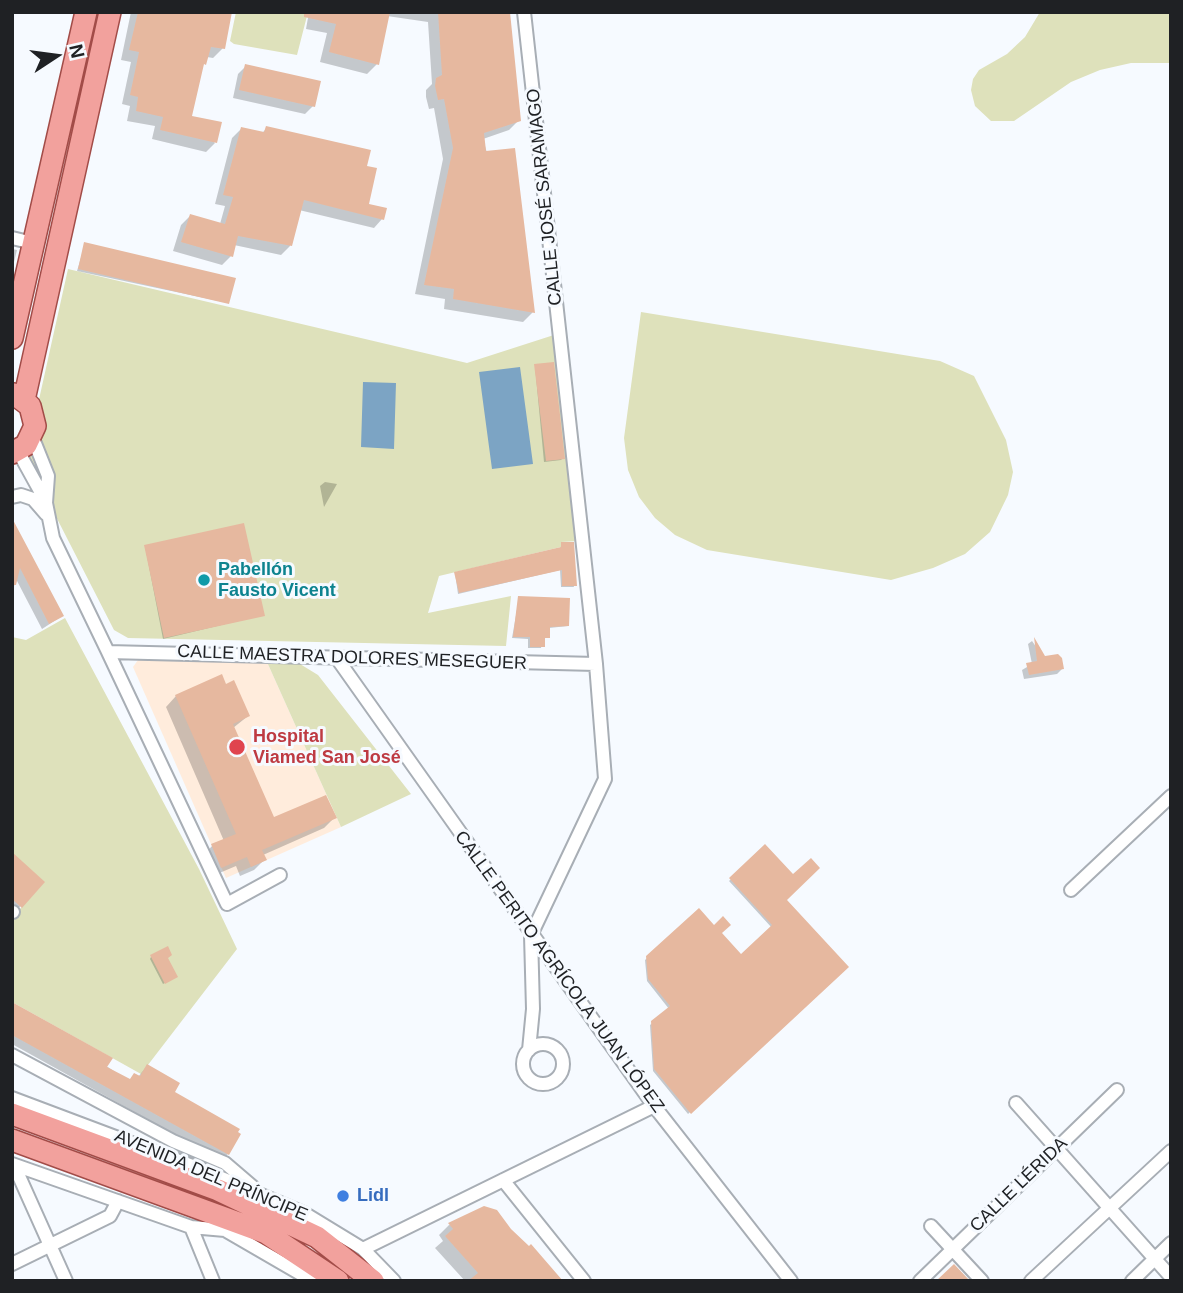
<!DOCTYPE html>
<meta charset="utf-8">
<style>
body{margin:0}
#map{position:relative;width:1183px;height:1293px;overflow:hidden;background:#f6faff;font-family:Arial,sans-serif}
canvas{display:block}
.frame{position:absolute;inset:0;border:14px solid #1f2124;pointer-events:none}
.north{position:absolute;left:21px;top:21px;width:70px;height:70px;-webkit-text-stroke:5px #f6faff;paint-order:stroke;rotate:77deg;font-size:19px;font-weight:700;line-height:28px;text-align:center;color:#1f2124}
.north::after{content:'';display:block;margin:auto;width:24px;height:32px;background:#1f2124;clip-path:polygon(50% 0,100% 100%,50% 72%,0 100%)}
</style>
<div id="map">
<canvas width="1183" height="1293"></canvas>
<div class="frame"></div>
<div class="north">N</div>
</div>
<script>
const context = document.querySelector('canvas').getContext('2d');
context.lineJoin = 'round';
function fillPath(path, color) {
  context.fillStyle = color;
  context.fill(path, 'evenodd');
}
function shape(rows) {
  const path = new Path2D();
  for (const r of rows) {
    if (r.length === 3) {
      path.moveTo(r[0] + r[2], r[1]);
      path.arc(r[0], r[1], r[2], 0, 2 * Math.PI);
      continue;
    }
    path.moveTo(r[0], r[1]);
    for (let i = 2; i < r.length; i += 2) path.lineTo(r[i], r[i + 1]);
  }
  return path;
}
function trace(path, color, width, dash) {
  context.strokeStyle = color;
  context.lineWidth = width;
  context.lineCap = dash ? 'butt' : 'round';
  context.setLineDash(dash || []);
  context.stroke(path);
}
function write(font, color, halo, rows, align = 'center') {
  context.font = font + ' Arial,sans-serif';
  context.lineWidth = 6;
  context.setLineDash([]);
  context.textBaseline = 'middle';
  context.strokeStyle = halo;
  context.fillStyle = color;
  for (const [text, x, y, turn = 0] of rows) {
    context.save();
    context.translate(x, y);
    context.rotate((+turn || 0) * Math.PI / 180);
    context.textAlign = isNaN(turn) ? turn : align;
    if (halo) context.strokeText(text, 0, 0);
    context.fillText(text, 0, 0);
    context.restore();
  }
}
fillPath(shape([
 [138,660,267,662,341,827,226,878,133,667]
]), '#ffecdc');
fillPath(shape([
 [236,12,308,12,297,55,234,44,230,41],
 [1040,12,1171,12,1171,63,1131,63,1100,70,1071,82,1014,121,991,121,975,106,971,90,973,79,979,70,1007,54,1025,37],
 [68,269,467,363,557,334,580,541,561,542,561,547,439,576,428,613,511,596,506,646,128,638,114,630,26,458],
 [641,312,940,361,974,376,1006,440,1013,472,1008,495,990,532,965,554,933,568,891,580,707,550,675,535,655,518,639,497,628,470,624,438],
 [65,618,199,869,237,949,141,1074,12,1002,12,918,44,882,12,854,12,637,26,640],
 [267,662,300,664,318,675,411,794,341,827]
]), '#dee1bb');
fillPath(shape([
 [520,367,533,464,492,469,479,372],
 [363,382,396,383,394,449,361,447]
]), '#7ca4c4');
fillPath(shape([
 [131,12,230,12,223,48,213,58,207,57,201,67,190,117,215,143,206,152,152,139,155,126,127,121,130,106,122,104,131,62,121,60],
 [309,12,508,12,519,120,509,130,483,139,533,312,523,322,444,309,445,299,415,294,443,159,434,108,429,109,426,97,426,90,432,84,428,22,387,16,377,64,367,74,320,62,327,33,306,29],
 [246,66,313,106,305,114,233,98,238,74],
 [267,128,365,167,366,205,382,219,374,228,299,210,290,246,281,255,234,245,231,256,222,265,173,251,181,225,190,216,220,224,225,206,215,204,232,138,241,129,261,134],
 [85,244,228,303,77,271],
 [12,249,17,250,12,270],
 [535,366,563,458,561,460,544,462],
 [325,482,337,484,324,507,320,486],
 [12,522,62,616,42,629,16,579,12,594],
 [562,544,574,587,561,587,560,570,458,594,455,573,560,549],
 [145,546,263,615,163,639],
 [519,598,568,626,549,628,548,637,543,639,541,648,528,648,528,639,512,638],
 [1032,641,1044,658,1062,669,1057,674,1024,679,1022,670,1032,664,1028,644],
 [225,686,248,716,233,728,274,820,334,818,324,828,263,855,265,859,254,870,240,876,236,866,210,877,202,857,212,846,224,841,166,707,176,696],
 [765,847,785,900,847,967,688,1114,653,1071,650,1025,669,1009,647,981,645,960,699,910,741,956,772,928,729,881],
 [12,856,42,883,17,910,12,906],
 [151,957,167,958,174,978,163,984,150,959],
 [12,1004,129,1081,138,1077,147,1066,228,1154,221,1160,12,1044],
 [449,1225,510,1230,558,1281,465,1281,435,1248,443,1241,439,1235]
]), '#0003');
fillPath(shape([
 [138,12,232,12,225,49,211,47,206,65,204,64,192,116,222,122,217,143,160,130,163,117,136,111,138,97,130,95,139,52,129,50],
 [304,12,390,12,379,65,329,52,336,24,304,17],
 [438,12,510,12,521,121,484,133,486,151,515,148,535,313,453,299,454,289,424,285,453,148,444,99,438,100,435,86,436,78,442,75],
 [245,64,321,81,315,107,239,90],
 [266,126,371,150,367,166,377,168,369,204,387,208,384,220,304,200,292,246,238,236,233,257,181,242,190,214,225,224,233,197,223,195,241,127,264,132],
 [84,242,236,278,229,304,78,269],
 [554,362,565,459,546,461,534,364],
 [12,518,64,616,49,624,20,568,16,585,12,585],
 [244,523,265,616,164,638,144,545],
 [561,542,574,542,577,586,562,586,562,570,459,593,454,572,561,547],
 [518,596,570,598,569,626,550,627,550,638,545,638,545,647,530,647,530,637,513,637],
 [1034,637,1045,656,1058,654,1062,658,1064,669,1029,675,1026,663,1037,661],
 [222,674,226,684,234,680,250,716,233,724,274,817,326,795,337,818,262,850,267,860,251,867,247,857,221,868,211,844,236,834,175,695],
 [765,844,793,874,811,858,820,868,787,900,849,967,691,1114,654,1069,651,1021,670,1006,648,979,646,956,699,908,714,925,723,916,731,925,722,933,741,954,772,925,729,878],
 [12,852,45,882,22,908,12,899],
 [168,946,172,955,168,958,178,977,165,984,150,955],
 [12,1002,113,1058,107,1067,130,1079,134,1073,140,1076,147,1064,180,1083,175,1092,240,1129,238,1132,241,1134,229,1155,12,1035],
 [484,1206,497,1210,511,1229,529,1246,531,1244,563,1281,468,1281,478,1273,445,1236,453,1229,448,1223],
 [954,1264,970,1281,936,1281]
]), '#e6b89f');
const street = shape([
 [524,12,596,664,605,779,531,935,533,1009,529,1050],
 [12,238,33,243],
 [32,436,48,476,46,503,53,538,108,652,596,664],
 [18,451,45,500],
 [12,497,21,495,33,499,46,514],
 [108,652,227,904,280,875],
 [336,657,654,1106,791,1281],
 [1071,890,1171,796],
 [12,912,13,912],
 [543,1064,20],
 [12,1055,173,1141,225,1163,253,1187],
 [12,1098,198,1168,304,1213,363,1249,394,1281],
 [1016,1103,1171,1277],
 [12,1164,191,1227,225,1230,313,1281],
 [14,1165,66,1281],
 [503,1180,584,1281],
 [931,1226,982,1281],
 [191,1227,213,1281],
 [363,1249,654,1106],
 [12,1264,110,1216,118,1201],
 [920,1281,1117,1090],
 [1031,1281,1171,1151],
 [1132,1281,1171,1243]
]);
const primary = shape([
 [12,338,86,12],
 [24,400,110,12],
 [12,453,26,445,35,426,30,406,14,394],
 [12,1114,218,1190,317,1237,373,1281],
 [12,1140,266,1233,338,1281]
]);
trace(street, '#a8aeb5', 16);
trace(primary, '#a24c48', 24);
trace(street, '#fff', 12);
trace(primary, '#f2a19d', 21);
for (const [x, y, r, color] of [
 [204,580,7,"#0f9aa8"],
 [237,747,9,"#e0444e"],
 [343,1196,7,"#3f7fe0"]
]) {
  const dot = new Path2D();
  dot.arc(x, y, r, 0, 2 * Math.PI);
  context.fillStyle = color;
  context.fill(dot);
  trace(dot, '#f6faff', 2.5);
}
write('18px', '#1f2124', '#f6faff', [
 ["CALLE JOSÉ SARAMAGO",545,197,-96],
 ["CALLE MAESTRA DOLORES MESEGUER",352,658,2],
 ["CALLE PERITO AGRÍCOLA JUAN LÓPEZ",559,972,54],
 ["AVENIDA DEL PRÍNCIPE",211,1176,23],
 ["CALLE LÉRIDA",1019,1185,-44]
]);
write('bold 18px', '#0d838f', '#f6faff', [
 ["Pabellón",218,570],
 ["Fausto Vicent",218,591]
], 'left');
write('bold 18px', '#be3a42', '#f6faff', [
 ["Hospital",253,737],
 ["Viamed San José",253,758]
], 'left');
write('bold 18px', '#366cbe', '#f6faff', [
 ["Lidl",357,1196]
], 'left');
</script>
